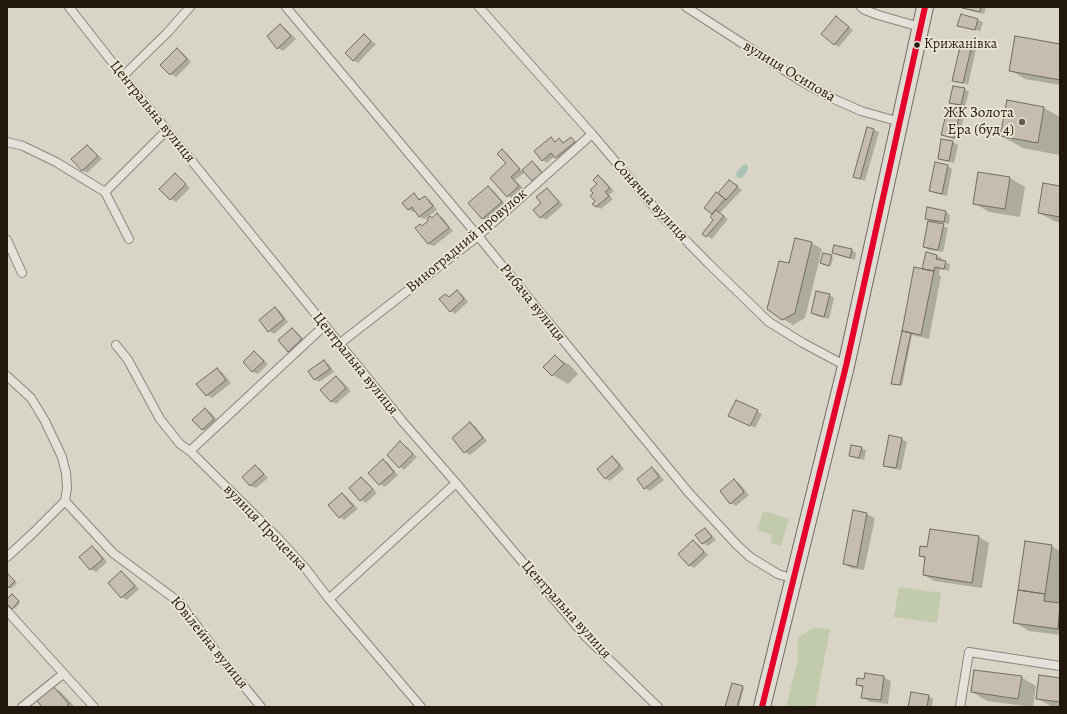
<!DOCTYPE html>
<meta charset="utf-8">
<style>
body{margin:0}
#map{position:relative;width:1067px;height:714px;overflow:hidden;background:#d9d5c6;font-family:Alegreya,serif}
canvas{display:block}
.frame{position:absolute;inset:0;border:8px solid #22170c;pointer-events:none}
</style>
<div id="map">
<canvas width="1067" height="714"></canvas>
<div class="frame"></div>
</div>
<script>
const context = document.querySelector('canvas').getContext('2d');
context.lineJoin = 'round';
function fillPath(path, color) {
  context.fillStyle = color;
  context.fill(path, 'evenodd');
}
function shape(rows) {
  const path = new Path2D();
  for (const r of rows) {
    path.moveTo(r[0], r[1]);
    for (let i = 2; i < r.length; i += 2) path.lineTo(r[i], r[i + 1]);
  }
  return path;
}
function trace(path, color, width, dash) {
  context.strokeStyle = color;
  context.lineWidth = width;
  context.lineCap = dash ? 'butt' : 'round';
  context.setLineDash(dash || []);
  context.stroke(path);
}
function write(font, color, halo, rows, align = 'center') {
  context.font = font + ' Alegreya,serif';
  context.lineWidth = 3.5;
  context.setLineDash([]);
  context.textBaseline = 'middle';
  context.strokeStyle = halo;
  context.fillStyle = color;
  for (const [text, x, y, turn = 0] of rows) {
    context.save();
    context.translate(x, y);
    context.rotate((+turn || 0) * Math.PI / 180);
    context.textAlign = isNaN(turn) ? turn : align;
    if (halo) context.strokeText(text, 0, 0);
    context.fillText(text, 0, 0);
    context.restore();
  }
}
fillPath(shape([
 [763,511,789,519,781,546,770,543,772,535,757,530],
 [899,587,941,593,937,623,894,617],
 [818,628,830,629,815,707,785,707,787,703,798,659,797,645,799,637,811,629]
]), '#c1caab');
fillPath(shape([
 [744,164,747,165,748,167,748,170,743,177,741,178,738,178,736,175,737,172]
]), '#a9c3b7');
fillPath(shape([
 [963,7,986,7,984,14,968,10],
 [961,15,978,20,983,22,980,32,980,31,962,26,962,27,959,25],
 [836,17,853,30,839,47,834,44],
 [281,25,285,28,296,39,283,51,278,48],
 [364,35,376,44,358,63,353,60],
 [1060,45,1060,85,1025,79,1010,70],
 [972,46,976,49,968,85,954,80],
 [177,49,182,52,191,62,176,77,171,74,161,65],
 [964,89,969,92,965,107,955,105,950,102],
 [1007,102,1044,108,1060,117,1059,155,1023,148,1001,136],
 [959,114,964,117,958,140,947,137,942,134],
 [868,128,879,132,865,181,854,177],
 [571,138,580,145,561,160,555,156,547,163,543,160,551,139,557,142,559,139,565,143],
 [942,140,953,142,958,145,954,163,944,161,939,158],
 [87,146,92,149,102,159,87,173,82,170],
 [502,151,507,153,522,171,532,162,537,165,546,176,537,183,533,181,525,172,515,180,524,189,513,199,508,196,507,164],
 [948,166,952,169,947,196,935,193,930,191],
 [979,173,1010,178,1025,187,1020,217,989,212,974,203],
 [175,175,179,177,190,188,176,202,171,199,160,189],
 [599,176,603,179,614,191,609,195,613,199,601,209,596,207,594,193,598,184],
 [730,181,742,190,720,213,728,219,712,239,703,233,714,220,714,214,705,207,719,194],
 [488,187,493,190,506,205,487,221,482,218],
 [1060,187,1060,223,1054,221,1039,213],
 [547,189,551,192,563,205,546,220,541,217,542,203],
 [414,195,421,200,425,197,430,200,437,210,425,219,420,217,415,211,414,212,409,210,404,203],
 [946,212,950,215,949,224,939,222,938,224,948,228,943,252,929,250,924,247,935,223,926,218],
 [437,215,442,217,453,231,434,246,429,244,417,228,423,227],
 [812,243,822,249,805,318,793,325,783,319,790,264],
 [852,250,856,253,855,260,838,255,833,253],
 [937,256,942,258,941,261,950,264,949,271,940,269,939,275,941,276,929,339,912,335,902,386,894,384,892,383,915,268,923,270],
 [832,257,833,258,831,266,830,266],
 [457,292,462,294,468,302,455,314,451,311,445,295,450,298],
 [829,295,834,298,829,319,817,316,812,313],
 [275,308,280,311,288,322,274,334,269,331],
 [293,329,297,332,306,342,293,354,288,351],
 [255,352,259,355,268,364,258,374,253,372,244,362],
 [555,357,570,365,578,374,568,384,553,375],
 [324,362,329,364,334,372,319,382,314,379],
 [217,369,222,372,231,383,212,398,207,395,198,384],
 [336,378,341,380,351,391,336,404,331,401],
 [737,401,762,414,755,428,735,418],
 [205,409,210,412,219,422,207,432,202,429],
 [470,424,475,426,487,441,470,455,465,452],
 [890,436,902,439,907,442,901,470,889,468,884,465],
 [401,443,405,445,417,457,404,470,400,467],
 [861,448,866,450,864,460,855,458,850,455],
 [612,457,617,460,624,469,610,481,605,478],
 [383,460,388,463,398,475,385,487,380,484,369,473],
 [255,466,260,469,268,478,256,488,251,486,243,477],
 [652,468,657,471,664,480,650,491,645,488],
 [361,478,366,481,377,493,366,503,361,500],
 [734,480,739,483,749,495,736,506,731,503],
 [342,494,347,497,358,509,344,520,340,517],
 [854,511,867,514,875,518,864,570,851,568,844,564],
 [705,529,709,532,716,540,708,546,703,543,696,535],
 [931,530,979,537,989,543,982,588,934,581,924,575,926,559,920,556,928,548],
 [693,542,698,544,708,555,694,568,689,565],
 [1052,546,1060,551,1060,635,1029,631,1014,622],
 [92,548,97,550,107,562,96,572,91,569],
 [121,572,126,575,139,589,127,600,122,597,109,583],
 [10,576,17,583,11,589,7,586,7,577],
 [14,597,20,603,14,609,7,603,7,601],
 [883,677,891,681,888,704,870,702,862,697,863,688,857,684,865,680],
 [1021,677,1036,686,1033,707,987,701,972,692],
 [1060,679,1060,707,1052,707,1037,698],
 [742,687,744,688,739,707,726,707],
 [54,688,61,692,75,707,44,707],
 [929,696,933,699,932,707,910,707]
]), '#0003');
const building = shape([
 [962,7,981,7,980,12,962,8,962,7],
 [961,14,978,19,975,30,957,26,961,14],
 [836,16,849,27,834,45,821,34,836,16],
 [280,24,291,36,277,49,267,36,280,24],
 [364,34,371,41,353,61,345,53,364,34],
 [1015,36,1060,44,1060,80,1009,71,1015,36],
 [961,43,972,45,963,83,952,81,961,43],
 [177,48,187,59,170,75,160,65,177,48],
 [953,86,965,88,961,105,949,103,953,86],
 [1007,100,1044,107,1038,143,1000,136,1007,100],
 [947,110,960,113,954,138,941,135,947,110],
 [867,127,874,129,860,179,853,177,867,127],
 [551,137,555,142,559,138,563,143,571,137,575,142,555,158,551,153,542,161,534,151,551,137],
 [941,139,953,141,949,161,938,159,941,139],
 [87,145,98,156,82,171,71,159,87,145],
 [502,149,520,169,511,177,519,186,507,197,490,178,506,163,497,154,502,149],
 [532,161,542,173,532,181,522,170,532,161],
 [935,162,948,165,942,194,929,191,935,162],
 [978,172,1010,177,1005,209,973,204,978,172],
 [175,173,186,184,170,200,159,189,175,173],
 [598,175,610,188,605,192,609,196,596,207,592,204,595,201,590,196,593,193,590,190,597,184,593,180,598,175],
 [729,180,738,186,726,200,718,193,729,180],
 [1043,183,1060,186,1060,217,1038,213,1043,183],
 [488,186,502,202,482,219,468,203,488,186],
 [547,188,559,202,540,218,533,210,541,203,536,197,547,188],
 [716,192,725,199,712,214,704,208,716,192],
 [414,193,419,200,425,196,433,206,419,217,412,207,408,210,402,203,414,193],
 [927,207,946,211,944,222,925,219,927,207],
 [716,210,724,216,706,237,702,234,713,220,710,217,716,210],
 [437,213,449,228,428,244,415,228,420,224,422,226,428,221,427,219,430,216,432,218,437,213],
 [928,221,944,224,938,250,923,247,928,221],
 [795,238,812,242,795,313,782,320,767,309,779,261,789,263,795,238],
 [834,245,852,249,850,258,832,253,834,245],
 [926,252,937,255,936,259,946,261,944,269,935,267,934,271,922,269,926,252],
 [823,253,832,255,829,266,820,263,823,253],
 [914,267,934,271,921,335,902,331,914,267],
 [457,290,464,299,450,312,439,299,445,294,449,297,457,290],
 [816,291,830,294,824,317,811,313,816,291],
 [275,307,284,319,268,332,259,320,275,307],
 [292,328,302,339,288,352,278,340,292,328],
 [902,331,911,333,900,385,891,384,902,331],
 [254,351,264,361,252,372,243,362,254,351],
 [555,355,564,364,552,376,543,367,555,355],
 [324,360,330,369,314,380,308,371,324,360],
 [217,368,226,380,206,396,196,384,217,368],
 [336,376,346,388,331,402,320,390,336,376],
 [736,400,758,410,750,426,728,416,736,400],
 [205,408,214,419,202,430,192,420,205,408],
 [470,422,483,438,464,453,452,438,470,422],
 [889,435,902,438,896,468,883,466,889,435],
 [400,441,413,454,399,468,387,455,400,441],
 [851,445,862,447,859,458,849,456,851,445],
 [612,456,620,466,605,479,597,469,612,456],
 [383,459,394,472,379,485,368,473,383,459],
 [255,465,264,474,250,486,242,477,255,465],
 [652,467,659,477,644,489,637,479,652,467],
 [361,477,373,489,360,501,349,488,361,477],
 [734,479,744,492,730,504,720,491,734,479],
 [342,493,353,506,339,518,328,505,342,493],
 [853,510,867,513,857,567,843,564,853,510],
 [705,528,712,537,702,544,695,535,705,528],
 [930,529,979,536,972,583,923,575,925,557,919,556,920,546,927,547,930,529],
 [693,540,704,552,689,566,678,554,693,540],
 [1025,541,1052,545,1045,594,1018,590,1025,541],
 [92,546,103,559,90,570,79,557,92,546],
 [121,571,135,586,121,598,108,583,121,571],
 [8,574,15,581,8,588,7,587,7,575,8,574],
 [1018,590,1045,594,1044,601,1060,603,1058,629,1013,623,1018,590],
 [12,594,19,601,12,609,7,604,7,599,12,594],
 [1060,615,1060,629,1058,629,1060,615],
 [974,670,1022,676,1018,699,971,692,974,670],
 [865,673,884,676,881,700,861,698,863,686,856,685,857,678,864,679,865,673],
 [1039,675,1060,678,1060,702,1036,699,1039,675],
 [732,683,743,686,737,707,725,707,732,683],
 [53,686,69,704,66,707,42,707,37,701,53,686],
 [911,692,929,695,927,707,908,707,911,692]
]);
fillPath(building, '#c6bcaf');
trace(building, '#706c64', 1);
const street = shape([
 [69,7,123,76,403,422,456,483,585,636,658,707],
 [286,7,478,236,544,317,689,493,737,545,750,557,778,574,794,579],
 [479,7,592,134,660,214,708,263,769,322,803,343,846,366],
 [686,7,801,81,834,99,861,111,900,122],
 [861,7,865,10,878,15,920,27],
 [123,76,168,32,190,7],
 [7,142,23,146,56,162,105,192,129,239],
 [105,192,167,130],
 [7,240,22,273],
 [339,344,478,236,592,134],
 [116,345,128,360,160,419,180,444,190,451,277,537,306,569,329,599,421,707],
 [7,376,31,398,45,421,62,457,66,473,67,488,65,501,113,553,179,602,224,662,261,707],
 [190,451,324,326],
 [7,557,32,534,65,501],
 [329,599,456,483],
 [7,611,94,707],
 [22,707,63,674],
 [960,707,969,652,1060,666]
]);
const highway = shape([
 [762,707,846,366,925,7]
]);
trace(street, '#8a867c', 10);
trace(highway, '#706c64', 18);
trace(street, '#e3e1d9', 8);
trace(highway, '#dedcd3', 16);
trace(shape([
 [762,707,846,366,925,7]
]), '#e4002b', 6);
for (const [x, y, r, color] of [
 [917,45,3.5,"#22170c"],
 [1022,122,4,"#625a4d"]
]) {
  const dot = new Path2D();
  dot.arc(x, y, r, 0, 2 * Math.PI);
  context.fillStyle = color;
  context.fill(dot);
  trace(dot, '#ece7d5', 1.5);
}
write('14px', '#22170c', '#ece7d5', [
 ["Крижанiвка",924,45]
], 'left');
write('15px', '#22170c', '#ece7d5', [
 ["вулиця Осипова",789,72,31],
 ["Центральна вулиця",152,112,51],
 ["Сонячна вулиця",650,201,48],
 ["Виноградний провулок",467,241,-40],
 ["Рибача вулиця",532,303,51],
 ["Центральна вулиця",355,364,51],
 ["вулиця Проценка",265,528,46],
 ["Центральна вулиця",566,610,48],
 ["Ювілейна вулиця",209,643,51]
]);
write('15px', '#22170c', '#ece7d5', [
 ["ЖК Золота",1014,113],
 ["Ера (буд 4)",1014,130]
], 'right');
</script>
